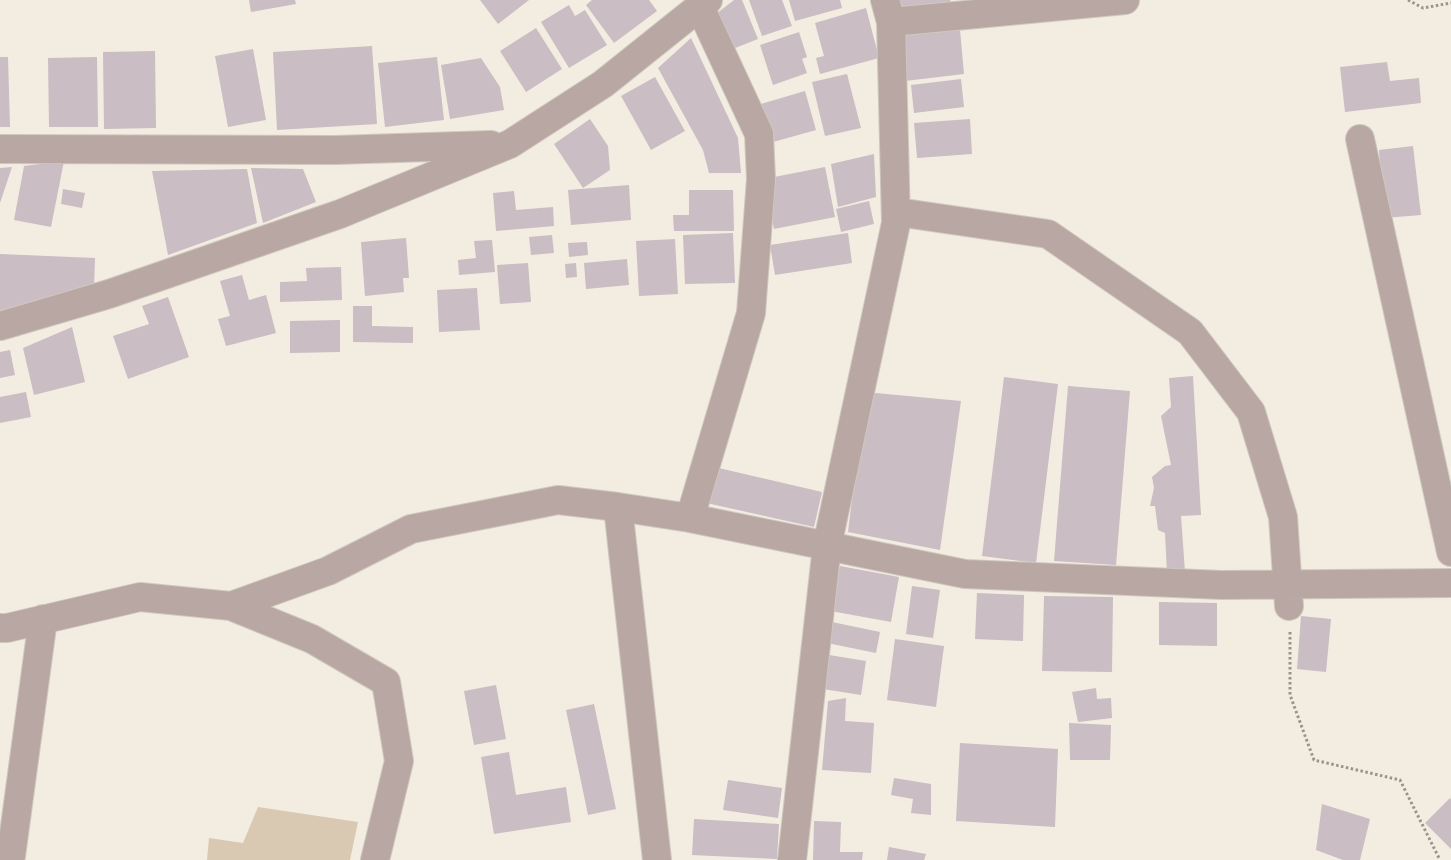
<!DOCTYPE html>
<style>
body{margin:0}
canvas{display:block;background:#f3ece1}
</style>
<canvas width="1451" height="860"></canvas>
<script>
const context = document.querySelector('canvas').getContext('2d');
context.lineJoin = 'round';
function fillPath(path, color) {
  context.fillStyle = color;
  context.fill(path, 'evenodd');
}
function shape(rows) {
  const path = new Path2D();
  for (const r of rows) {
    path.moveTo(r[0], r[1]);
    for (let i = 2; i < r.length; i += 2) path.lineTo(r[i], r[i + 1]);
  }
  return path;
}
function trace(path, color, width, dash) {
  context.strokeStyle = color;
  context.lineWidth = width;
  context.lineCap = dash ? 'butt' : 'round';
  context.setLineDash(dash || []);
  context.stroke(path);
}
fillPath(shape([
 [258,807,358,822,350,860,207,860,209,838,243,843]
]), '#d9c9b3');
fillPath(shape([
 [249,0,295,0,296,4,251,12],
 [480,0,529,0,498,24],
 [592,0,649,0,657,11,614,43,586,5],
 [734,0,742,0,758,39,730,50,716,14],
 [749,0,782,0,792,26,762,36],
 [789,0,840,0,842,8,795,21],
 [891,0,950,0,951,2,894,15],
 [569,5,575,16,585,10,607,45,569,68,541,22],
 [866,8,879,58,820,74,816,58,824,56,815,23],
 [536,28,562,69,526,92,500,51],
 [960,30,964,74,905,81,900,36],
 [799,32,807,57,802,59,807,73,773,85,760,45],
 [691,38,738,138,741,173,709,173,703,150,658,68],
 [372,46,377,124,277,130,273,52],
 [253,49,266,120,228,127,215,56],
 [155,51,156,128,104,129,103,52],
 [0,57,8,57,10,127,0,127],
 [97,57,98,127,49,127,48,58],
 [437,57,444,120,385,127,378,63],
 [481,58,500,87,504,110,450,119,441,65],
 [1387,62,1390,81,1419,78,1421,103,1345,112,1340,67],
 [847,74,861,128,825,136,812,82],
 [655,77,685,131,651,150,621,96],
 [961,79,964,107,914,113,911,85],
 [805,91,816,130,766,144,754,106],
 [590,119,608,146,610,170,583,188,554,144],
 [970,119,972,154,917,158,914,123],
 [1413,146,1421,215,1384,218,1379,150],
 [874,154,876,197,838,207,831,164],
 [64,161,51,227,14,220,24,166],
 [12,167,0,203,0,168],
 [825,167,835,217,774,229,764,179],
 [251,168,303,169,316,202,263,223],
 [247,169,257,223,168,255,152,171],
 [629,185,631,220,571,225,568,190],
 [63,189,85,193,82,208,61,204],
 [689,190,733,190,734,231,674,231,673,215,689,215],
 [514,191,516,210,553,207,554,226,496,231,493,193],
 [869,201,874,224,841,232,836,209],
 [733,233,735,283,685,284,683,235],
 [848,233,852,263,775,275,770,245],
 [552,235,554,253,531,255,529,237],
 [406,238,409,278,403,278,404,292,365,296,361,242],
 [675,239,678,294,639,296,636,241],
 [492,240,495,272,459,275,458,260,476,258,474,241],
 [587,242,588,255,569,257,568,243],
 [0,254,95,258,94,288,0,313],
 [627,259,629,285,586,289,584,263],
 [528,263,531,302,500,304,497,265],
 [576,263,577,277,566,278,565,264],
 [341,267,342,300,280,302,280,282,307,281,306,268],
 [242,275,249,300,266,295,276,333,226,346,218,319,230,316,220,281],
 [477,288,480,330,439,332,437,290],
 [168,297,189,357,128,379,113,336,149,324,142,306],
 [353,306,372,306,372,326,413,327,413,343,353,342],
 [340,320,340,352,290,353,290,321],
 [72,327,85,382,34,395,23,348],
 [10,350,15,375,0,378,0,352],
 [1193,376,1201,515,1181,516,1185,572,1167,573,1165,533,1158,530,1155,506,1150,506,1154,488,1152,477,1165,466,1171,465,1161,416,1171,407,1169,378],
 [1004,377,1058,384,1036,563,982,556],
 [1068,386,1130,391,1116,565,1054,561],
 [26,392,31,417,0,423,0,397],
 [865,392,961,401,940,550,848,532],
 [710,466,822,492,814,527,702,502],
 [840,566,899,577,891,622,831,611],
 [912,586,940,590,933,638,906,634],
 [977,593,1024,595,1023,641,975,639],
 [1044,596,1113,597,1112,672,1042,671],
 [1159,602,1217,603,1217,646,1159,645],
 [1301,616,1331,619,1326,672,1297,669],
 [832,622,880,632,876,653,827,643],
 [895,639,944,646,936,707,887,700],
 [829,655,866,661,861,695,823,689],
 [496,685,506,739,474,745,464,691],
 [1096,688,1097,699,1111,698,1112,718,1078,722,1072,692],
 [846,698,845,721,874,723,871,773,822,770,828,701],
 [594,704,616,809,588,815,566,710],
 [1069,723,1111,725,1110,760,1070,760],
 [960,743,1058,749,1055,827,956,821],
 [509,752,516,795,566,787,571,822,494,834,481,757],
 [894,778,931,784,931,815,911,813,913,799,891,795],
 [728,780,782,788,778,818,723,810],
 [1450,798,1451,800,1451,849,1425,823],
 [1322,804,1370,819,1360,860,1343,860,1316,850],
 [694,819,779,824,777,859,692,855],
 [814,821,841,822,840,852,863,852,862,860,813,860],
 [889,847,926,854,924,860,887,860]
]), '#cabdc3');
const minor = shape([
 [891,22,1125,0],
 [1360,139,1451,552],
 [0,149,336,150,491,145],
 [897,212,1048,234,1190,332,1251,412,1283,517,1289,606],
 [0,326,109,294,340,214,510,144,603,84,708,0],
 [618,507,657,860],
 [690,518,751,313,761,179,759,134,700,7],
 [231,606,328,571,411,529,558,500,618,507,690,518,965,574,1221,585,1451,583],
 [0,628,7,628,140,597,231,606,312,639,386,682,399,761,375,860],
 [9,860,11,856,43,619],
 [792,860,827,546,896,223,891,22,885,0]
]);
trace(minor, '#cfc8bf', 30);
trace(shape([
 [1408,0,1423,8,1451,3],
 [1290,632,1290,695,1314,760,1400,780,1440,860]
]), '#9a958c', 3, [2.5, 2.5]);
trace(minor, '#b8a7a3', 28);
</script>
